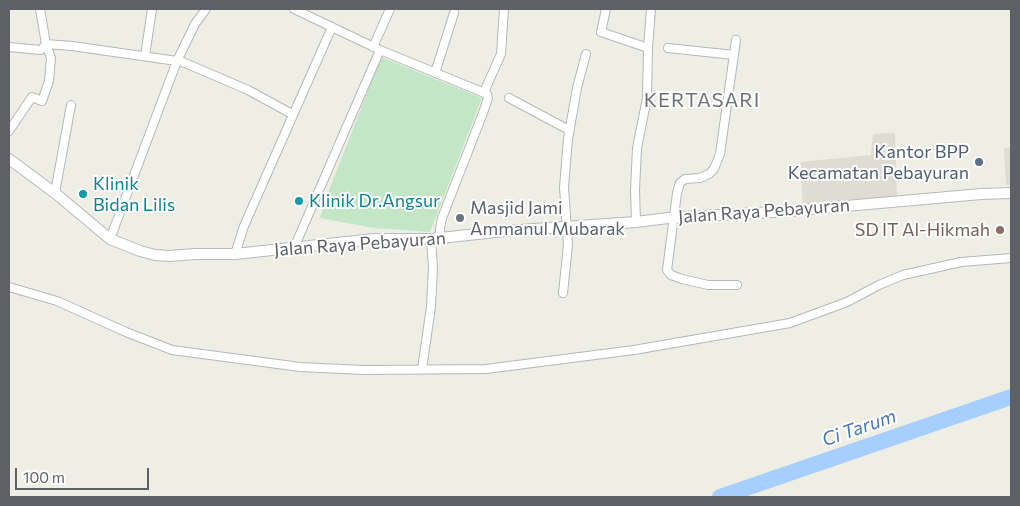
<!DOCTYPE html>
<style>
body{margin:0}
#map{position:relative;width:1020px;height:506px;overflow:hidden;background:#efeee5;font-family:Commissioner,sans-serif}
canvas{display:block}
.frame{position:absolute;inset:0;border:10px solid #5d6065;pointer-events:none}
.scale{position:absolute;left:15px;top:468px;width:134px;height:22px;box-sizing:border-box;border:2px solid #5d6065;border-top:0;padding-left:6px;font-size:15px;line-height:18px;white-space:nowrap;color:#5d6065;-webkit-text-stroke:4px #fff;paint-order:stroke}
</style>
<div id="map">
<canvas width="1020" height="506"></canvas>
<div class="frame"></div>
<div class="scale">100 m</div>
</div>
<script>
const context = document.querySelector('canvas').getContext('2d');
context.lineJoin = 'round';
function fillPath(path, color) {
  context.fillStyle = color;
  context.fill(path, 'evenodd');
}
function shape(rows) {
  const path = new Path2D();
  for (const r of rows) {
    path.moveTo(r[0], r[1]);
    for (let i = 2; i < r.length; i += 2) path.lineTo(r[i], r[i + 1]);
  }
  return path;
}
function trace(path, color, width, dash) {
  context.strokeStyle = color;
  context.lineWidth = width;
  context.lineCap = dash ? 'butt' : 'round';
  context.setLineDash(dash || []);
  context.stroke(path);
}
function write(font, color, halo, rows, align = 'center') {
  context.font = font + ' Commissioner,sans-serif';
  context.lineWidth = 4;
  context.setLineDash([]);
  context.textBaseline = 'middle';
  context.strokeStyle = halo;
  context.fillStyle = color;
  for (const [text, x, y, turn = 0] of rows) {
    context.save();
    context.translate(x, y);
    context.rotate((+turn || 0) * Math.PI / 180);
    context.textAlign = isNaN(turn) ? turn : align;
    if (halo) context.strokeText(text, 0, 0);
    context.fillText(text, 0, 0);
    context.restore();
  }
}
fillPath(shape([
 [895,133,897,198,803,205,800,162,871,155,873,134],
 [1011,147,1011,185,1006,185,1004,148]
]), '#dfddd3');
fillPath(shape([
 [381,57,482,98,430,232,374,228,320,218,328,193]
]), '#c2e6c6');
trace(shape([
 [720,497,1011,397]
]), '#a6cefe', 16);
const minor = shape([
 [294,9,380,50,487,94,488,98,483,113,442,218,440,228,440,238],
 [606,9,601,32,648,48],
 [736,40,720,154,714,169,709,174,700,178,685,179,680,183,677,193,667,270,671,275,682,279,708,285,737,285],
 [9,47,41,50,46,44,72,46,177,61],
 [373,47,390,9],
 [668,48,734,55],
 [145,56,152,9],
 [178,60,248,90,292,114],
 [435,73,454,13],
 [484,92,501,54,504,9],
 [509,98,569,130],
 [9,131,32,97,42,101,49,81,51,58,46,44,40,9],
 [55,193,71,105],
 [636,222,635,190,637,148,647,98,648,48,651,9],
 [110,239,177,61,195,24,206,9],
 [294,248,380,50],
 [235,254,244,226,332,27],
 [9,287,57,301,126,332,172,350,300,367,364,370,486,369,634,350,790,323,847,302,879,285,903,275,961,262,1011,258],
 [563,293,568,245,564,187,568,139,577,88,586,54],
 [422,369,431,307,433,268,431,239]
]);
const secondary = shape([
 [9,159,55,193,110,239,140,251,155,255,169,256,195,254,235,254,374,239,431,239,505,231,636,222,668,218,790,211,981,194,1011,193]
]);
trace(minor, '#b5b7bc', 10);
trace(secondary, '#b6b9bf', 12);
trace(minor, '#fff', 8);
trace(secondary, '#fff', 10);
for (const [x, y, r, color] of [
 [979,162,5,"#5c6f8a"],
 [83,194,5,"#0f9aa8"],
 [299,201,5,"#0f9aa8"],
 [460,218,5,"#6b7280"],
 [1000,230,5,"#8d6e63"]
]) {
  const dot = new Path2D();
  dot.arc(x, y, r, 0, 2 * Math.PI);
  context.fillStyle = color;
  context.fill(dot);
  trace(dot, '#fff', 2);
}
write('18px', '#4e5e75', '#fff', [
 ["Kantor BPP",969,152],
 ["Kecamatan Pebayuran",969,173]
], 'right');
write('18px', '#0d838f', '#fff', [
 ["Klinik",93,184],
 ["Bidan Lilis",93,205],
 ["Klinik Dr.Angsur",309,201]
], 'left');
write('18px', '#5b616d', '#fff', [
 ["Masjid Jami",470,208],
 ["Ammanul Mubarak",470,229]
], 'left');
write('18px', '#5d6065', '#fff', [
 ["Jalan Raya Pebayuran",764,211,-4],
 ["Jalan Raya Pebayuran",360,244,-4]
]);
write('18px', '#785e54', '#fff', [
 ["SD IT Al-Hikmah",990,230]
], 'right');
write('italic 19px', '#4876c3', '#fff', [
 ["Ci Tarum",859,428,-19]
]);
context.letterSpacing = '1px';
write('20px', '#6e7277', '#fff', [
 ["KERTASARI",702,100]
]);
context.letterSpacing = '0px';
</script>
